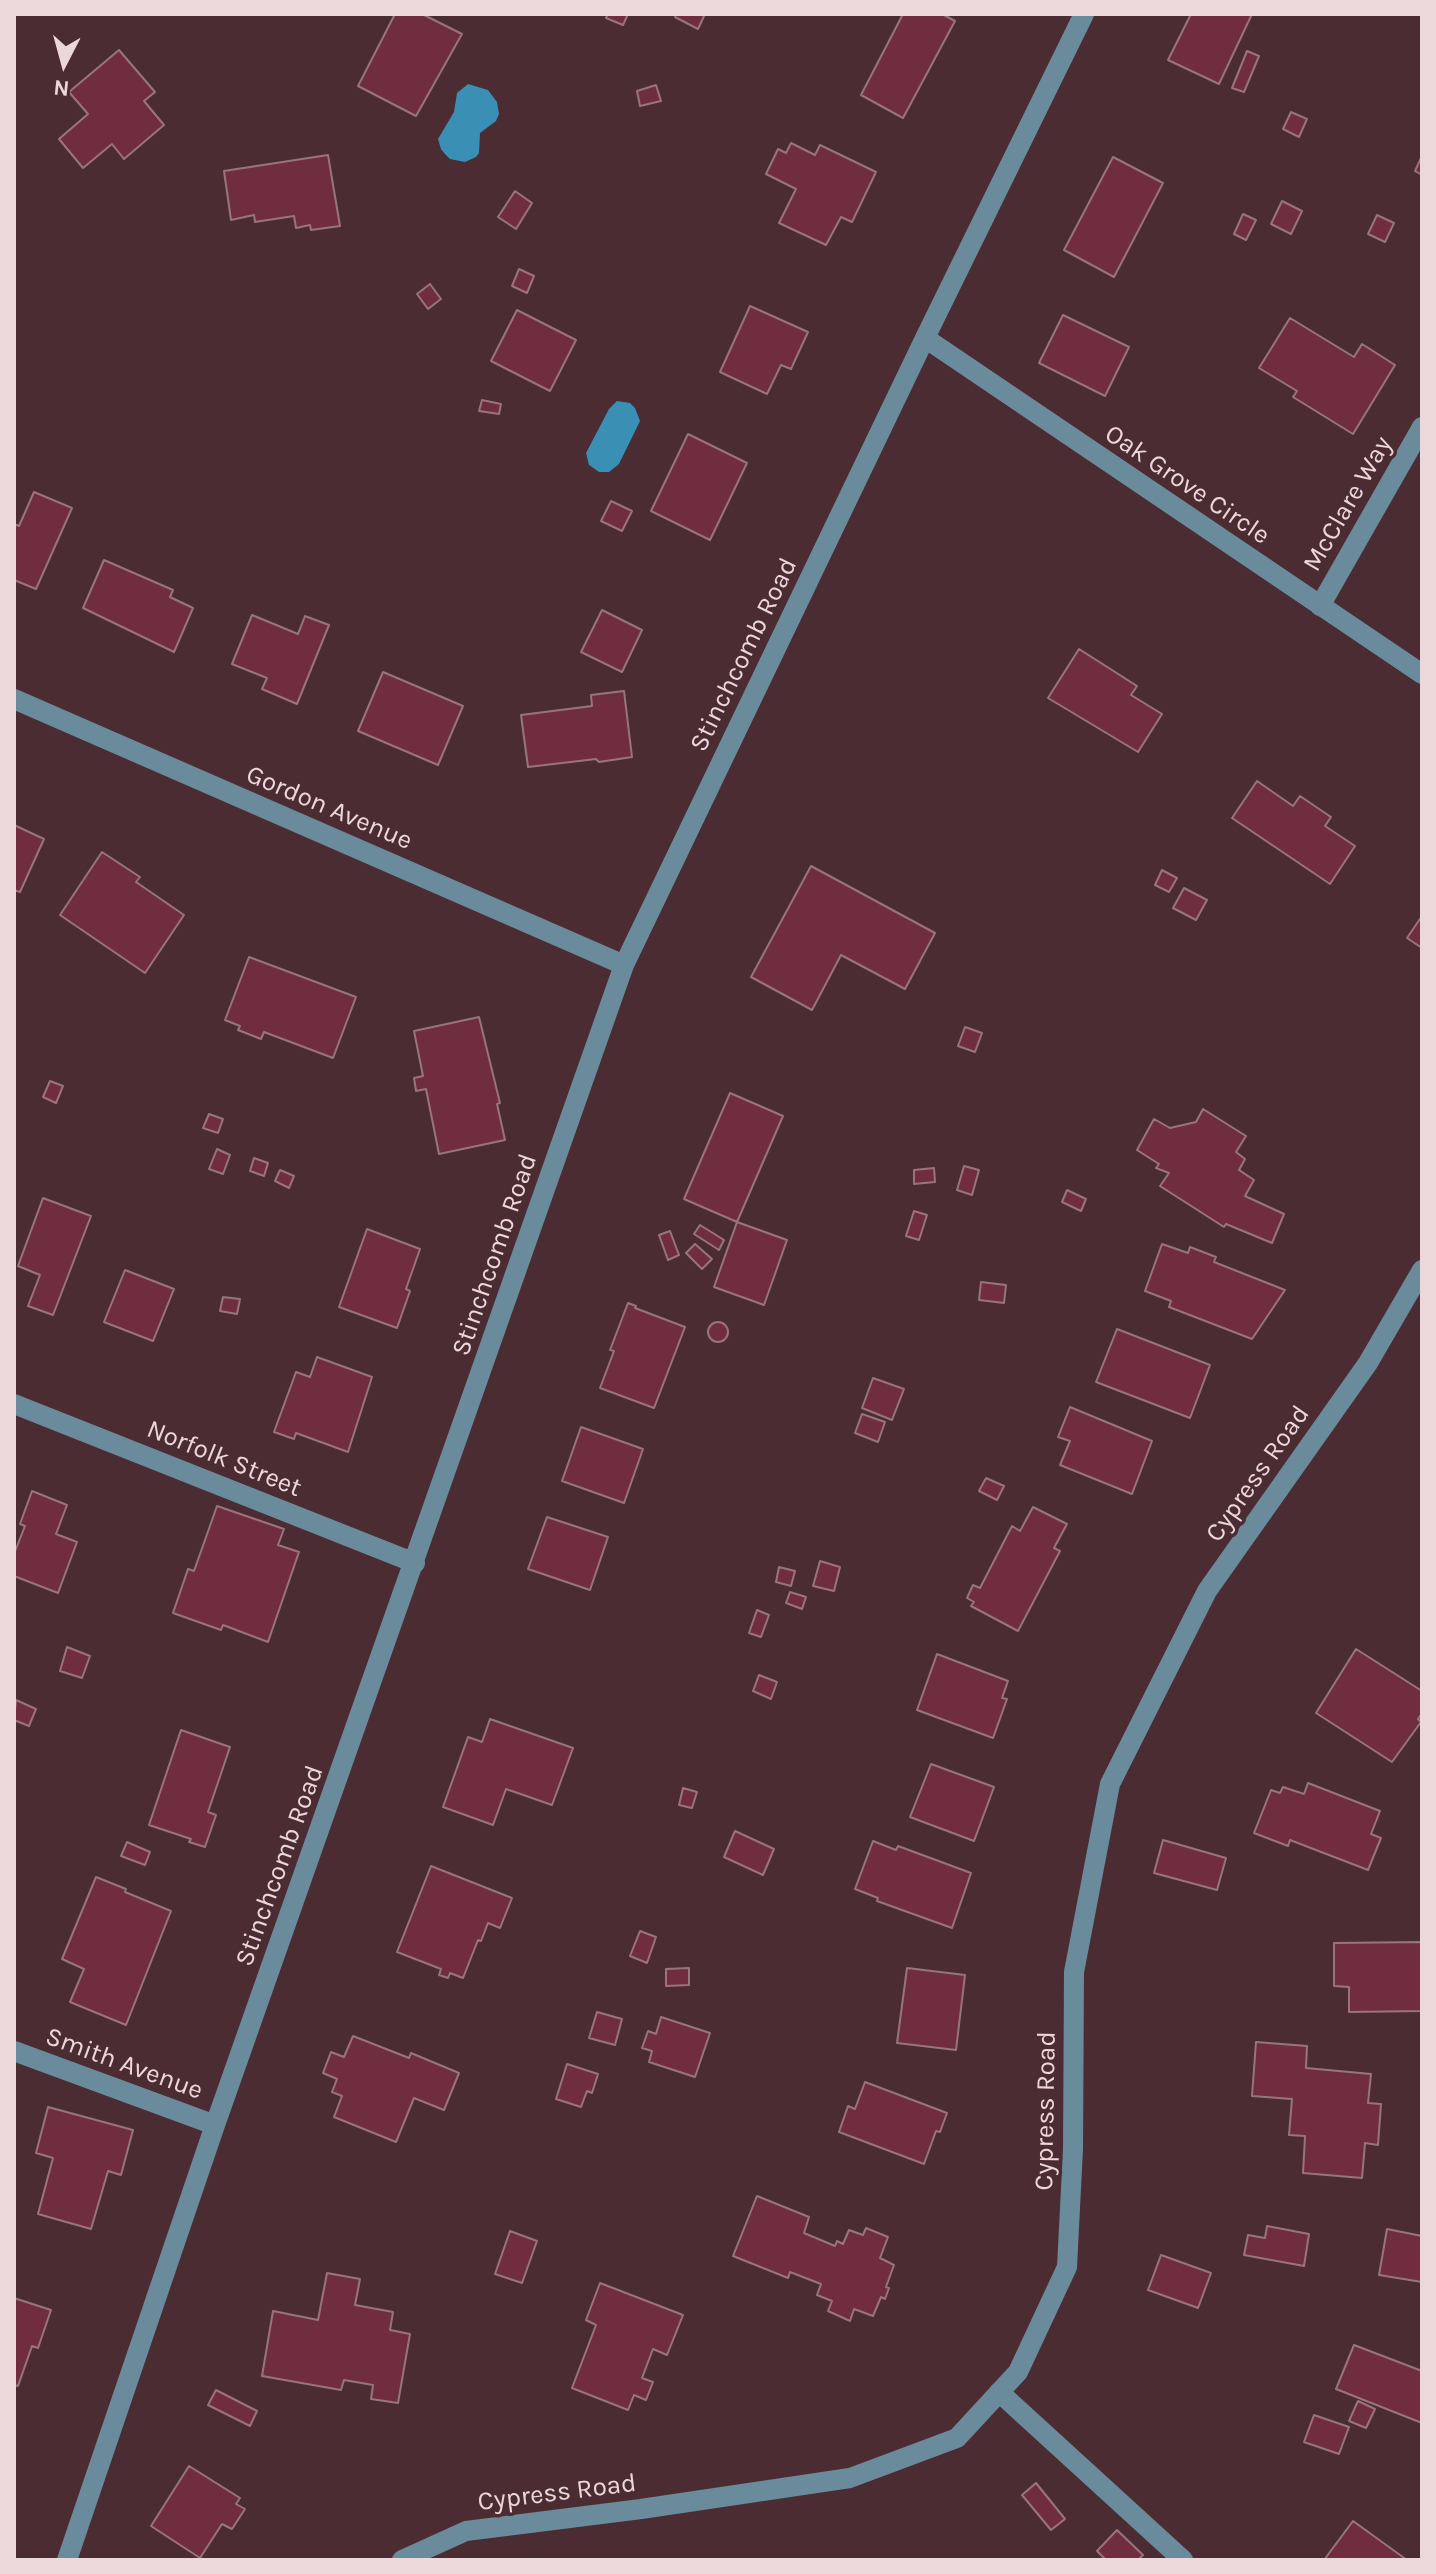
<!DOCTYPE html>
<style>
body{margin:0}
#map{position:relative;width:1436px;height:2574px;overflow:hidden;background:#4c2c33;font-family:Karla,sans-serif}
canvas{display:block}
.frame{position:absolute;inset:0;border:16px solid #ecd7db;pointer-events:none}
.north{position:absolute;left:24px;top:24px;width:80px;height:80px;-webkit-text-stroke:6px #4c2c33;paint-order:stroke;rotate:186deg;font-size:22px;font-weight:700;line-height:32px;text-align:center;color:#ecd7db}
.north::after{content:'';display:block;margin:auto;width:28px;height:36px;background:#ecd7db;clip-path:polygon(50% 0,100% 100%,50% 72%,0 100%)}
</style>
<div id="map">
<canvas width="1436" height="2574"></canvas>
<div class="frame"></div>
<div class="north">N</div>
</div>
<script>
const context = document.querySelector('canvas').getContext('2d');
context.lineJoin = 'round';
function fillPath(path, color) {
  context.fillStyle = color;
  context.fill(path, 'evenodd');
}
function shape(rows) {
  const path = new Path2D();
  for (const r of rows) {
    if (r.length === 3) {
      path.moveTo(r[0] + r[2], r[1]);
      path.arc(r[0], r[1], r[2], 0, 2 * Math.PI);
      continue;
    }
    path.moveTo(r[0], r[1]);
    for (let i = 2; i < r.length; i += 2) path.lineTo(r[i], r[i + 1]);
  }
  return path;
}
function trace(path, color, width, dash) {
  context.strokeStyle = color;
  context.lineWidth = width;
  context.lineCap = dash ? 'butt' : 'round';
  context.setLineDash(dash || []);
  context.stroke(path);
}
function write(font, color, halo, rows, align = 'center') {
  context.font = font + ' Karla,sans-serif';
  context.lineWidth = 7;
  context.setLineDash([]);
  context.textBaseline = 'middle';
  context.strokeStyle = halo;
  context.fillStyle = color;
  for (const [text, x, y, turn = 0] of rows) {
    context.save();
    context.translate(x, y);
    context.rotate((+turn || 0) * Math.PI / 180);
    context.textAlign = isNaN(turn) ? turn : align;
    if (halo) context.strokeText(text, 0, 0);
    context.fillText(text, 0, 0);
    context.restore();
  }
}
fillPath(shape([
 [468,84,488,90,497,102,499,114,496,121,480,133,479,153,476,157,465,162,450,159,445,154,441,149,438,139,454,112,457,93],
 [617,401,630,403,635,408,640,421,619,464,609,472,599,472,589,465,586,453,609,409]
]), '#3a8fb4');
const building = shape([
 [395,14,422,14,462,34,416,116,358,86,395,14],
 [608,14,628,14,623,25,606,18,608,14],
 [677,14,705,14,698,29,675,17,677,14],
 [903,14,942,14,955,21,903,118,861,95,903,14],
 [1191,14,1252,14,1219,84,1168,60,1191,14],
 [119,50,155,92,144,101,164,125,124,159,112,144,83,168,59,139,88,114,69,92,119,50],
 [1247,51,1259,56,1244,92,1232,88,1247,51],
 [656,85,661,101,640,106,637,91,656,85],
 [1291,112,1307,119,1299,137,1283,129,1291,112],
 [791,143,815,155,820,145,876,172,852,222,841,217,826,245,779,223,796,189,766,174,778,149,786,153,791,143],
 [328,155,340,226,311,230,310,225,296,228,294,216,255,222,254,215,231,220,224,171,328,155],
 [1422,156,1422,175,1415,171,1422,156],
 [1113,157,1163,183,1114,277,1064,250,1113,157],
 [515,191,532,203,516,229,498,217,515,191],
 [1282,201,1302,211,1291,234,1271,224,1282,201],
 [1243,214,1256,220,1246,240,1234,234,1243,214],
 [1377,215,1394,223,1385,242,1368,234,1377,215],
 [519,269,534,276,527,293,512,286,519,269],
 [430,284,441,299,428,309,417,294,430,284],
 [750,306,808,332,791,369,781,365,767,394,720,372,750,306],
 [517,310,576,340,550,391,491,361,517,310],
 [1063,315,1129,347,1105,396,1039,363,1063,315],
 [1290,318,1354,357,1362,344,1395,365,1353,434,1293,397,1297,391,1259,368,1290,318],
 [482,400,501,404,499,414,479,411,482,400],
 [688,434,747,463,710,540,651,511,688,434],
 [34,492,72,508,36,589,14,580,14,524,19,526,34,492],
 [611,501,632,511,622,531,601,521,611,501],
 [104,560,173,590,170,597,193,608,174,652,83,608,104,560],
 [602,610,642,630,622,672,581,652,602,610],
 [252,615,298,634,305,616,329,625,297,704,262,689,267,678,232,664,252,615],
 [1079,649,1137,686,1131,695,1162,714,1138,752,1048,698,1079,649],
 [383,672,463,706,438,765,358,731,383,672],
 [624,691,632,757,599,762,596,759,528,767,521,715,592,706,591,695,624,691],
 [1257,781,1293,806,1300,796,1328,815,1331,817,1325,826,1355,846,1330,884,1232,818,1257,781],
 [14,825,44,839,20,892,14,890,14,825],
 [102,852,140,877,136,882,184,915,145,973,60,915,102,852],
 [811,866,935,933,905,989,841,955,812,1010,751,977,811,866],
 [1162,870,1177,878,1169,892,1155,885,1162,870],
 [1184,888,1207,900,1196,920,1173,908,1184,888],
 [1422,916,1422,948,1407,938,1422,916],
 [249,957,356,997,333,1058,264,1032,261,1039,238,1030,240,1026,225,1020,249,957],
 [479,1017,500,1103,497,1104,505,1140,439,1154,426,1089,416,1091,414,1078,423,1076,414,1031,479,1017],
 [965,1027,982,1033,975,1052,958,1046,965,1027],
 [50,1081,63,1086,56,1103,43,1097,50,1081],
 [730,1093,783,1116,737,1222,684,1199,730,1093],
 [1203,1109,1246,1136,1236,1152,1245,1159,1239,1170,1254,1180,1245,1196,1284,1214,1272,1243,1226,1224,1224,1227,1160,1186,1169,1173,1156,1168,1159,1164,1137,1150,1154,1119,1170,1128,1196,1122,1203,1109],
 [209,1114,223,1119,218,1133,203,1128,209,1114],
 [217,1149,230,1155,223,1174,209,1169,217,1149],
 [254,1158,268,1163,264,1176,250,1171,254,1158],
 [964,1166,979,1170,972,1195,957,1190,964,1166],
 [934,1168,935,1182,914,1184,914,1170,934,1168],
 [280,1170,294,1176,289,1188,275,1181,280,1170],
 [1067,1190,1086,1199,1081,1211,1062,1202,1067,1190],
 [43,1198,91,1216,53,1315,28,1306,40,1275,18,1266,43,1198],
 [914,1211,927,1215,919,1240,906,1236,914,1211],
 [737,1222,787,1240,764,1305,714,1287,737,1222],
 [700,1225,724,1240,719,1250,694,1234,700,1225],
 [367,1229,420,1249,406,1289,410,1291,397,1328,339,1307,367,1229],
 [670,1231,679,1255,668,1260,659,1235,670,1231],
 [695,1244,712,1259,702,1269,686,1253,695,1244],
 [1162,1244,1188,1253,1190,1247,1216,1257,1214,1262,1285,1290,1252,1339,1169,1307,1171,1301,1145,1291,1162,1244],
 [125,1270,174,1289,153,1341,104,1322,125,1270],
 [981,1282,1006,1285,1004,1303,979,1300,981,1282],
 [223,1297,240,1299,237,1314,220,1311,223,1297],
 [628,1303,636,1306,635,1308,685,1327,654,1408,600,1388,614,1351,610,1350,628,1303],
 [718,1332,10],
 [1117,1329,1210,1365,1190,1418,1096,1382,1117,1329],
 [317,1357,372,1377,348,1452,296,1433,294,1439,274,1432,296,1372,310,1377,317,1357],
 [873,1378,904,1389,892,1420,862,1408,873,1378],
 [1070,1407,1152,1441,1132,1494,1060,1465,1070,1441,1058,1437,1070,1407],
 [862,1414,885,1422,878,1442,855,1433,862,1414],
 [581,1427,643,1449,624,1503,562,1481,581,1427],
 [986,1478,1004,1486,997,1500,979,1491,986,1478],
 [32,1491,67,1505,56,1534,77,1542,58,1593,14,1576,14,1554,25,1526,20,1524,32,1491],
 [217,1506,284,1529,278,1545,299,1552,268,1642,223,1625,221,1630,173,1613,188,1569,194,1571,217,1506],
 [1033,1507,1067,1524,1054,1548,1060,1551,1018,1631,971,1606,974,1602,967,1598,973,1585,980,1588,1012,1526,1020,1531,1033,1507],
 [547,1517,608,1537,590,1590,528,1569,547,1517],
 [820,1561,840,1567,834,1591,813,1586,820,1561],
 [779,1567,795,1571,791,1586,776,1582,779,1567],
 [790,1592,806,1597,802,1609,786,1603,790,1592],
 [757,1610,769,1615,761,1637,749,1633,757,1610],
 [67,1647,90,1656,82,1678,60,1671,67,1647],
 [1356,1649,1422,1691,1422,1713,1418,1719,1421,1722,1392,1762,1316,1713,1356,1649],
 [937,1654,1008,1681,1002,1698,1007,1699,993,1738,917,1710,937,1654],
 [759,1675,777,1682,771,1699,753,1691,759,1675],
 [16,1700,36,1709,29,1726,14,1720,16,1700],
 [490,1719,573,1748,552,1805,506,1789,493,1825,443,1807,468,1737,482,1742,490,1719],
 [181,1730,230,1747,208,1812,216,1815,205,1847,189,1842,191,1839,149,1825,181,1730],
 [931,1764,994,1787,974,1841,910,1817,931,1764],
 [1308,1783,1380,1811,1371,1834,1381,1838,1368,1870,1290,1840,1288,1846,1254,1833,1271,1790,1280,1793,1283,1787,1304,1794,1308,1783],
 [683,1788,697,1792,692,1808,679,1805,683,1788],
 [735,1831,774,1849,763,1875,724,1857,735,1831],
 [1163,1840,1226,1858,1217,1890,1154,1873,1163,1840],
 [873,1841,896,1850,898,1846,971,1873,952,1928,877,1901,878,1898,855,1889,873,1841],
 [127,1842,150,1852,145,1865,121,1856,127,1842],
 [431,1866,512,1898,500,1928,488,1923,481,1941,478,1940,463,1978,450,1973,448,1978,439,1975,441,1969,397,1952,431,1866],
 [96,1877,126,1889,125,1892,171,1911,126,2025,70,2002,84,1969,62,1959,96,1877],
 [640,1931,656,1937,647,1963,630,1956,640,1931],
 [1422,1942,1422,2011,1349,2012,1349,1987,1334,1986,1334,1943,1422,1942],
 [689,1968,689,1985,666,1986,666,1969,689,1968],
 [907,1968,965,1975,956,2050,897,2043,907,1968],
 [597,2012,622,2019,615,2045,589,2038,597,2012],
 [661,2017,710,2033,695,2077,649,2062,652,2051,642,2048,648,2031,656,2034,661,2017],
 [353,2036,409,2058,411,2053,459,2073,444,2110,414,2098,396,2142,334,2117,342,2096,332,2092,337,2079,323,2073,331,2052,344,2057,353,2036],
 [1256,2042,1307,2046,1306,2068,1371,2074,1368,2103,1381,2104,1378,2145,1365,2143,1362,2178,1303,2173,1305,2136,1289,2135,1292,2099,1252,2096,1256,2042],
 [567,2064,598,2074,592,2093,587,2091,581,2107,556,2099,567,2064],
 [865,2082,947,2113,940,2132,936,2131,924,2164,839,2132,848,2106,855,2109,865,2082],
 [48,2107,133,2130,121,2175,108,2171,91,2229,38,2214,53,2158,36,2153,48,2107],
 [757,2196,809,2217,804,2233,835,2246,837,2241,843,2244,849,2230,863,2235,866,2228,888,2237,880,2258,894,2265,886,2287,889,2288,885,2299,881,2297,873,2316,854,2309,850,2321,828,2311,832,2301,817,2295,821,2284,790,2272,788,2278,733,2256,757,2196],
 [1267,2226,1309,2234,1304,2266,1244,2255,1248,2235,1265,2238,1267,2226],
 [1387,2229,1422,2236,1422,2282,1379,2275,1387,2229],
 [510,2231,537,2241,522,2283,495,2274,510,2231],
 [1161,2255,1211,2273,1198,2308,1148,2290,1161,2255],
 [327,2273,360,2279,355,2305,393,2312,390,2330,410,2334,398,2403,371,2399,373,2385,344,2380,341,2390,262,2376,273,2311,318,2320,327,2273],
 [600,2283,683,2315,667,2355,653,2349,642,2378,653,2382,646,2400,634,2395,628,2410,572,2388,596,2325,586,2320,600,2283],
 [14,2298,51,2310,38,2348,32,2346,18,2386,14,2385,14,2298],
 [1354,2345,1422,2371,1422,2423,1336,2389,1354,2345],
 [216,2390,257,2411,250,2426,208,2405,216,2390],
 [1358,2401,1375,2409,1366,2428,1349,2421,1358,2401],
 [1314,2415,1349,2427,1339,2454,1304,2442,1314,2415],
 [189,2466,240,2498,236,2504,245,2509,232,2529,222,2524,200,2558,151,2526,189,2466],
 [1036,2483,1065,2519,1051,2530,1022,2495,1036,2483],
 [1353,2521,1407,2560,1324,2560,1353,2521],
 [1117,2530,1143,2555,1138,2560,1106,2560,1097,2551,1117,2530]
]);
fillPath(building, '#712d40');
trace(building, '#98747b', 2);
trace(shape([
 [925,338,1422,674],
 [1320,606,1422,427],
 [14,699,624,965],
 [14,1404,415,1563],
 [14,2051,215,2125],
 [999,2392,1183,2560],
 [67,2560,215,2125,624,965,925,338,1084,14],
 [402,2560,466,2531,641,2509,850,2478,957,2438,1018,2372,1067,2267,1073,2149,1074,1972,1110,1784,1207,1591,1368,1363,1422,1270]
]), '#6a8b9b', 20);
write('26px', '#ecd7db', '#4c2c33', [
 ["Oak Grove Circle",1187,485,34],
 ["McClare Way",1348,504,-60],
 ["Stinchcomb Road",744,655,-64],
 ["Gordon Avenue",329,808,23],
 ["Stinchcomb Road",495,1255,-71],
 ["Norfolk Street",224,1459,22],
 ["Cypress Road",1258,1474,-55],
 ["Stinchcomb Road",280,1866,-70],
 ["Smith Avenue",124,2064,20],
 ["Cypress Road",1046,2111,-89],
 ["Cypress Road",557,2493,-7]
]);
</script>
